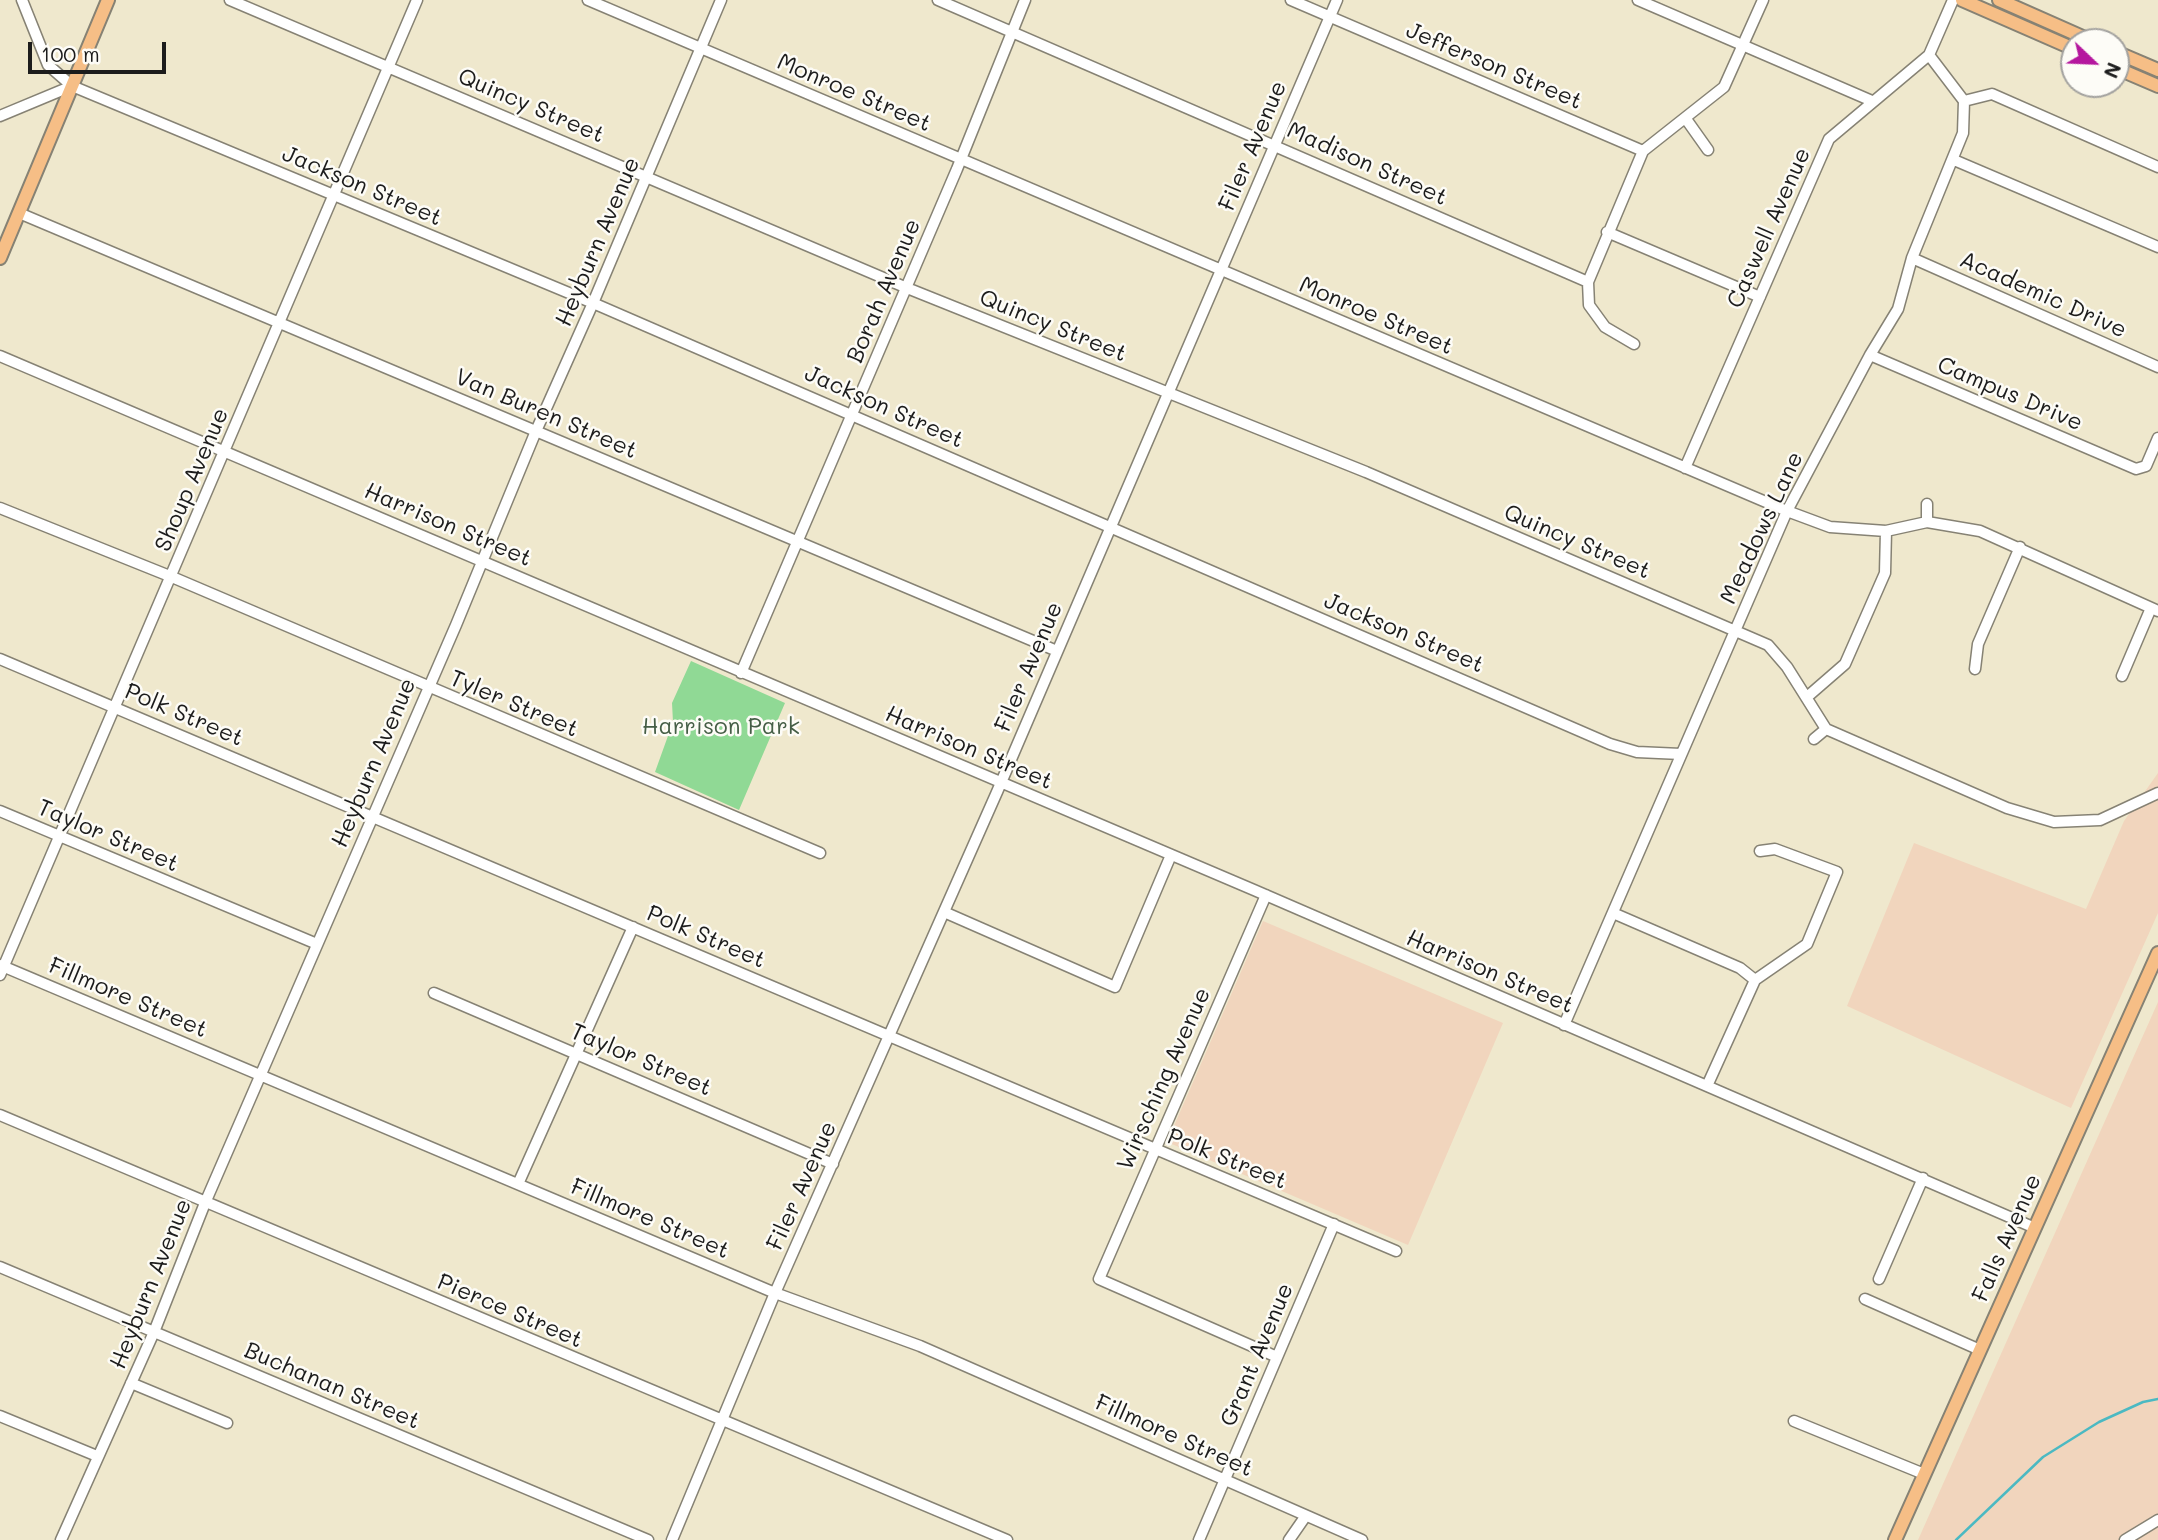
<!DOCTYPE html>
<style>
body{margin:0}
#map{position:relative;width:2158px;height:1540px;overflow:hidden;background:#efe8cd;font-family:Mali,sans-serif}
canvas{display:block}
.north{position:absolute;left:2060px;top:28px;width:70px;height:70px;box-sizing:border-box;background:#fdfcf7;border:2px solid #a3a29f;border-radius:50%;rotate:113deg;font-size:19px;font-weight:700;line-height:28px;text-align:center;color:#1c1c1c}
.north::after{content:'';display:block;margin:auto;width:24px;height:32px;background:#b5179e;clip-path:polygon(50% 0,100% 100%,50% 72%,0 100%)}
.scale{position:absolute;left:28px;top:42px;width:138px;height:32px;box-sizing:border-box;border:4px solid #1c1c1c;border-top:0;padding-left:9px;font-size:21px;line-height:24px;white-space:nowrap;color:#1c1c1c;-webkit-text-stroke:5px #fdfcf7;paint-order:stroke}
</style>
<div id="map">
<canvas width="2158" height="1540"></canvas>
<div class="north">N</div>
<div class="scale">100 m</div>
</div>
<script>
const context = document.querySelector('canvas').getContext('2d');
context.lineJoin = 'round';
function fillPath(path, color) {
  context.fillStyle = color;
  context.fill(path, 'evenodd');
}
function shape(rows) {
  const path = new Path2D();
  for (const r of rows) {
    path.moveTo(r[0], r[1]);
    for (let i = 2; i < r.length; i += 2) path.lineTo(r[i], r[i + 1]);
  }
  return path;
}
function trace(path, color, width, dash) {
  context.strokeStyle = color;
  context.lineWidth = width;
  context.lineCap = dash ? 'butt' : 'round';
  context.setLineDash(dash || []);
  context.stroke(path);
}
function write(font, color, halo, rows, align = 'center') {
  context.font = font + ' Mali,sans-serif';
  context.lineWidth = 5;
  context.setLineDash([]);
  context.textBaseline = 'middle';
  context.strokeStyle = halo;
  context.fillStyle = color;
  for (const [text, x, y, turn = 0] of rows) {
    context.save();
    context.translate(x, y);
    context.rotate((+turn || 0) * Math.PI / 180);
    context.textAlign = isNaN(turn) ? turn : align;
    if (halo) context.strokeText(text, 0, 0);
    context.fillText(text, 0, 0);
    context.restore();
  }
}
fillPath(shape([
 [2158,773,2158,913,2071,1108,1847,1006,1914,843,2086,909,2124,821],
 [1263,921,1503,1023,1408,1245,1167,1142],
 [2158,1002,2158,1540,1918,1540]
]), '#f1d5bd');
fillPath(shape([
 [691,661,785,703,739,810,655,772,673,722,672,703]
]), '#90d995');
trace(shape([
 [1956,1540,2043,1457,2099,1422,2143,1402,2158,1399]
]), '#4bb9c2', 2.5);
const minor = shape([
 [22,0,48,65,72,86,593,303,1610,744,1637,752,1681,754],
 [230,0,907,288,1366,472,1768,645,1787,667,1826,729,2007,808,2054,822,2100,820,2158,793],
 [588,0,1787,511,1830,527,1886,531,1927,522,1980,531,2158,611],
 [938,0,1588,282],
 [1291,0,1643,151],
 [1638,0,1872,101],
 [1964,101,1992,94,2158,167],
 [0,116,72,86],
 [1686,119,1708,150],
 [1954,160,2158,247],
 [19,213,1057,651],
 [1607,232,1760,297],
 [1912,258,2158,367],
 [1634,344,1605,327,1589,305,1588,282,1643,151,1724,87,1763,0],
 [1870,355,2136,469,2146,466,2158,438],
 [0,356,1254,890,2035,1228],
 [1685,468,1829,139,1929,55,1953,0],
 [0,508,172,577,820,853],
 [1927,522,1927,504],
 [0,659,1396,1251],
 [1975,669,1978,644,2020,547],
 [741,673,957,169,1025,0],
 [2122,676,2151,608],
 [1807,697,1845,664,1885,573,1886,531],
 [1814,739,1826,729],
 [0,811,317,944],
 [1266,895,1099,1279,1277,1357],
 [944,912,1115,987,1171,855],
 [1613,913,1740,968,1755,980],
 [0,965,775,1293,920,1346,1362,1540],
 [0,975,417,0],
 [434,993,833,1164],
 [1564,1025,1787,511,1870,355,1898,309,1912,258,1963,133,1964,101,1929,55],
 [1707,1086,1755,980,1807,944,1837,872,1775,849,1760,851],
 [0,1115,1007,1540],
 [518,1184,633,927],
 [0,1267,648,1540],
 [1879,1279,1923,1178],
 [1865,1299,1980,1350],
 [131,1383,227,1423],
 [0,1416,97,1456],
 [1794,1421,1924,1474],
 [61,1540,154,1332,205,1203,456,625,536,431,593,303,721,0],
 [672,1540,775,1293,997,792,1337,0],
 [1199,1540,1334,1224],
 [1289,1540,1305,1517],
 [2125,1540,2158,1520]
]);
const major = shape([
 [1962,0,2074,49],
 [1999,0,2094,42],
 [2116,52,2158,70],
 [2116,68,2158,86],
 [0,258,108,0],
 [1895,1540,2158,953]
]);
trace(minor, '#868274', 13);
trace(major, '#868274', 16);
trace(minor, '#fff', 10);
trace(major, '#f6be86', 12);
write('23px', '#1c1c1c', '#fdfcf7', [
 ["Jefferson Street",1494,66,23],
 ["Monroe Street",854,93,23],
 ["Quincy Street",531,106,23],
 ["Filer Avenue",1253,146,-67],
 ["Madison Street",1367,164,24],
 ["Jackson Street",362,186,23],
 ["Caswell Avenue",1769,228,-66],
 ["Heyburn Avenue",598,242,-67],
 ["Borah Avenue",884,291,-67],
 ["Academic Drive",2043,295,24],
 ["Monroe Street",1376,316,23],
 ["Quincy Street",1053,326,22],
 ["Campus Drive",2010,394,23],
 ["Jackson Street",884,407,24],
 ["Van Buren Street",546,414,23],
 ["Shoup Avenue",192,480,-67],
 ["Harrison Street",448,525,23],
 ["Meadows Lane",1762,528,-65],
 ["Quincy Street",1577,542,23],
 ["Jackson Street",1404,633,23],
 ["Filer Avenue",1029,667,-67],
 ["Tyler Street",514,704,23],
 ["Polk Street",184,715,23],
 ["Harrison Street",969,748,23],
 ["Heyburn Avenue",374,763,-67],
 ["Taylor Street",108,836,23],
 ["Polk Street",706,937,23],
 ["Harrison Street",1490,972,23],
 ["Fillmore Street",128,998,23],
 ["Taylor Street",641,1060,23],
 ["Wirsching Avenue",1164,1079,-66],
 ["Polk Street",1227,1159,22],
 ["Filer Avenue",802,1186,-66],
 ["Fillmore Street",650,1219,23],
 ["Falls Avenue",2007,1238,-66],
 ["Heyburn Avenue",151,1284,-68],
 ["Pierce Street",510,1311,23],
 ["Grant Avenue",1257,1355,-67],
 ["Buchanan Street",332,1386,23],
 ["Fillmore Street",1174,1436,24]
]);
write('23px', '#455e46', '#fdfcf7', [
 ["Harrison Park",721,727]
]);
</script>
